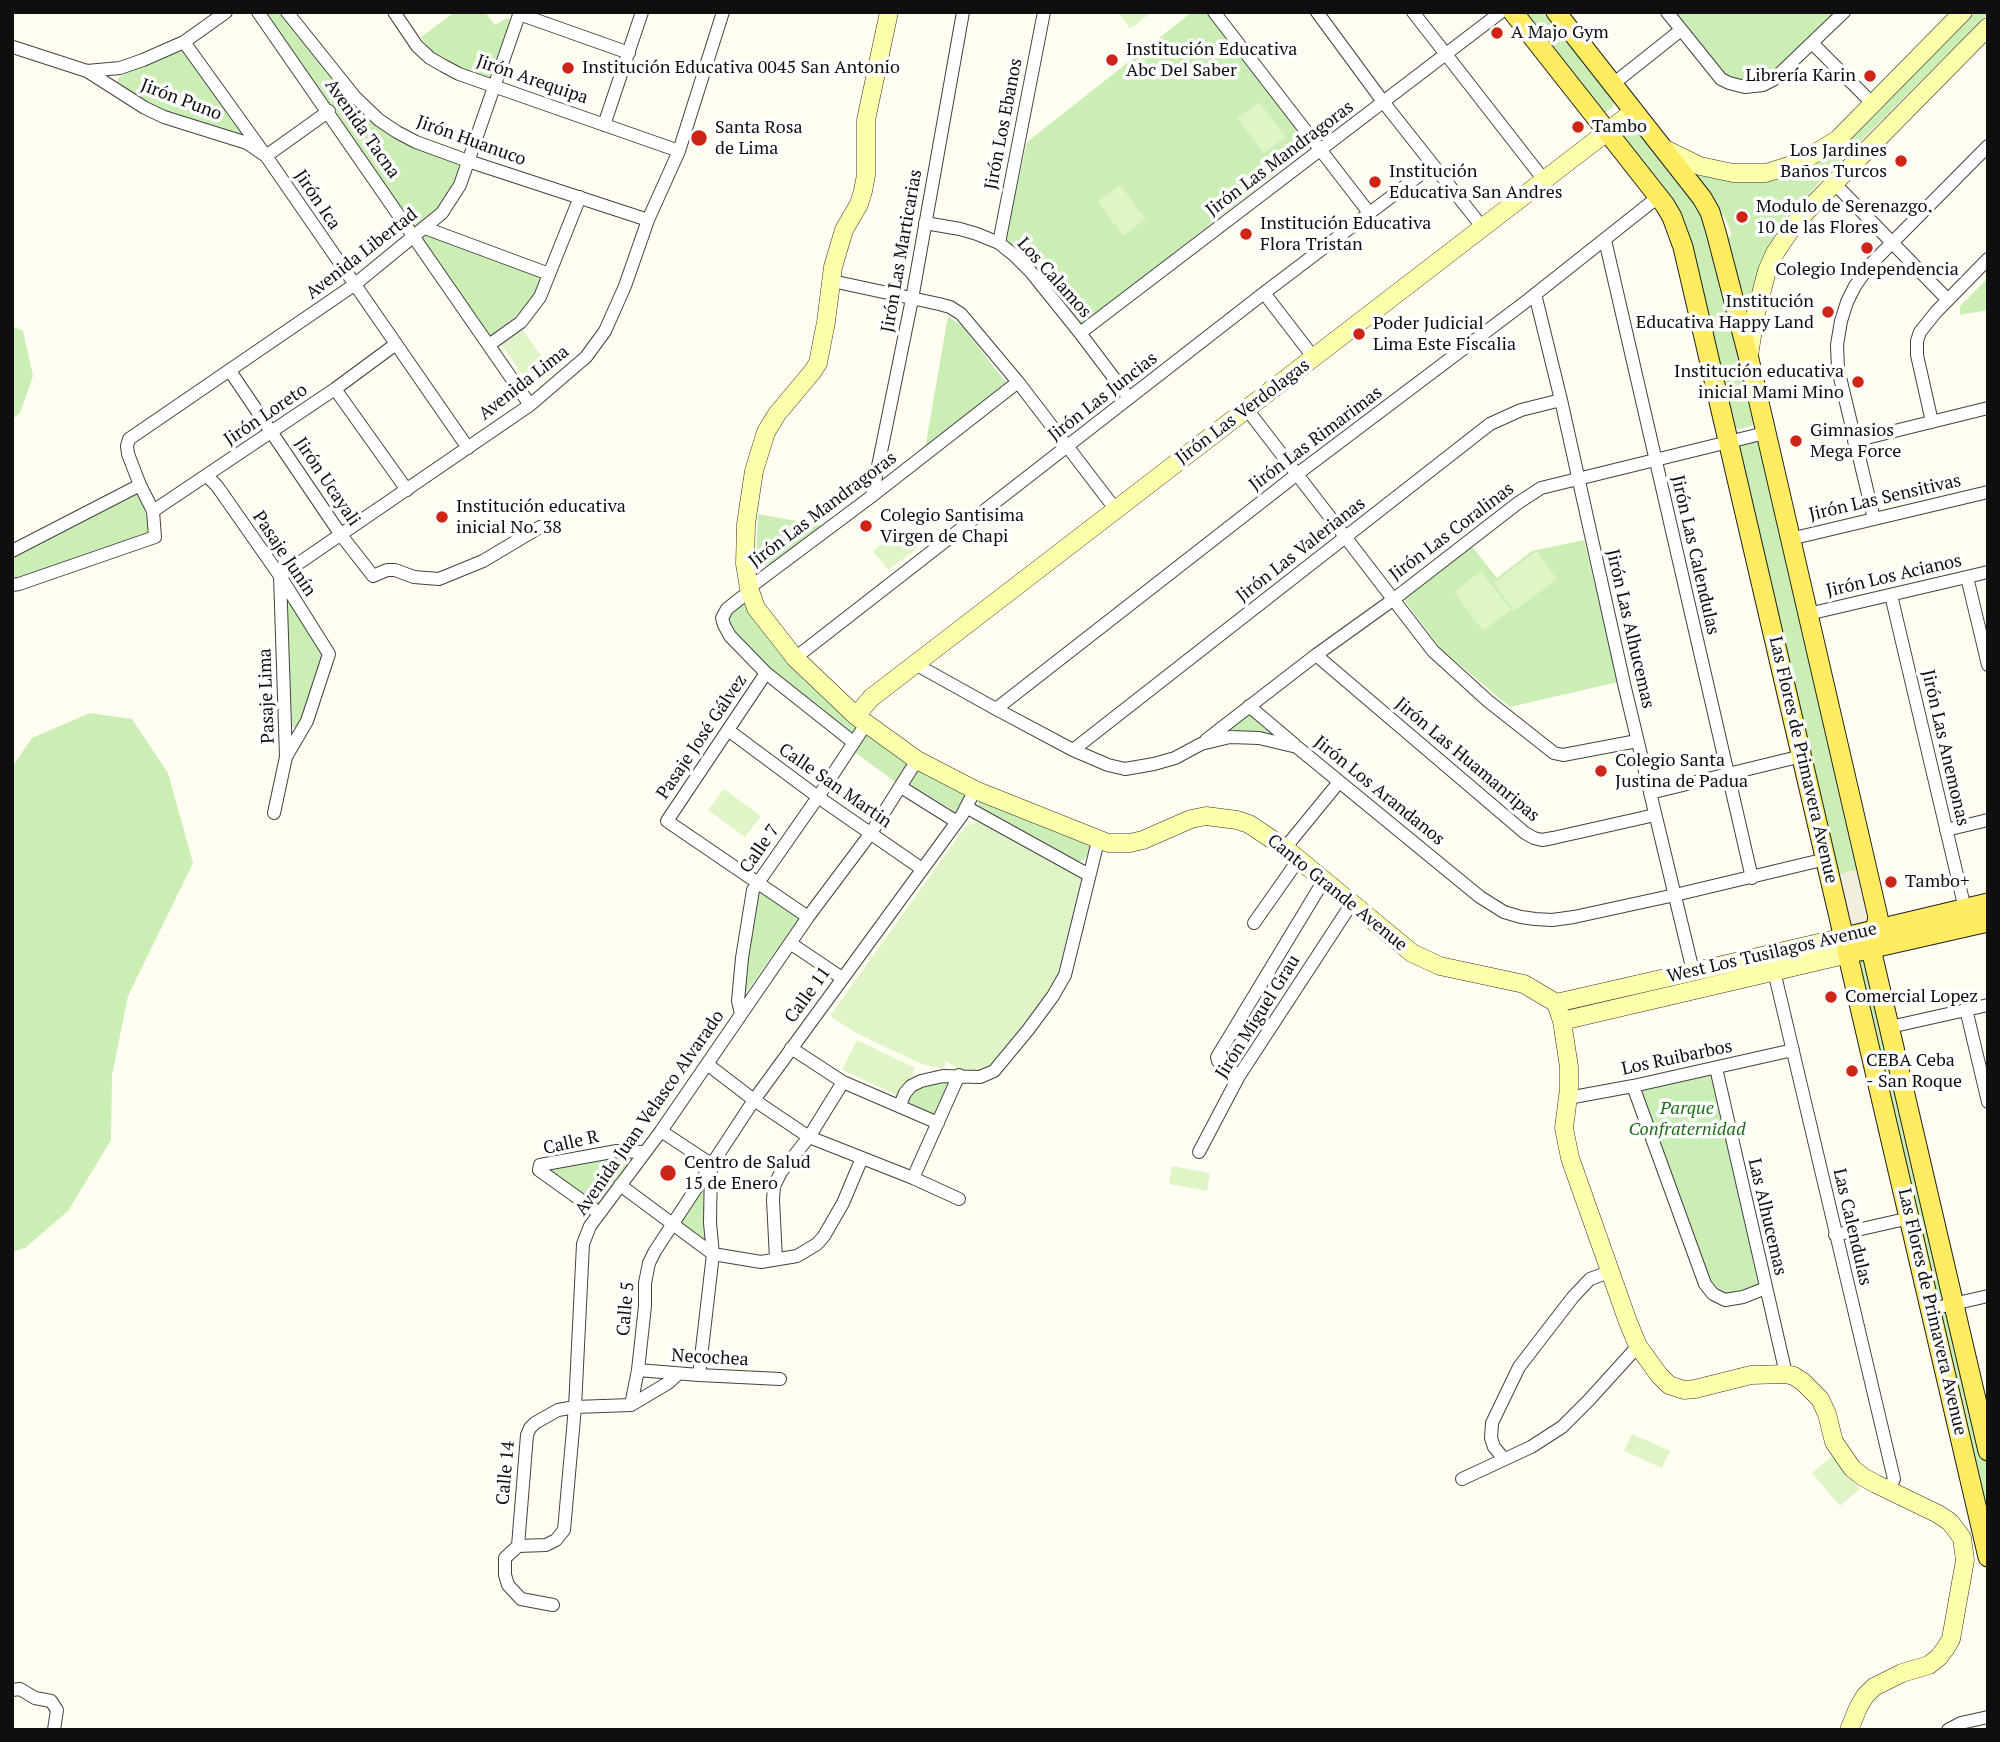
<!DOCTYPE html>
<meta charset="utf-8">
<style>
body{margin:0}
#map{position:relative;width:2000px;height:1742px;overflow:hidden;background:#fffef0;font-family:"PT Serif",serif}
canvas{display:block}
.frame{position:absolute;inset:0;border:14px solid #0f0f0f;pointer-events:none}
</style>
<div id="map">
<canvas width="2000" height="1742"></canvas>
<div class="frame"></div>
</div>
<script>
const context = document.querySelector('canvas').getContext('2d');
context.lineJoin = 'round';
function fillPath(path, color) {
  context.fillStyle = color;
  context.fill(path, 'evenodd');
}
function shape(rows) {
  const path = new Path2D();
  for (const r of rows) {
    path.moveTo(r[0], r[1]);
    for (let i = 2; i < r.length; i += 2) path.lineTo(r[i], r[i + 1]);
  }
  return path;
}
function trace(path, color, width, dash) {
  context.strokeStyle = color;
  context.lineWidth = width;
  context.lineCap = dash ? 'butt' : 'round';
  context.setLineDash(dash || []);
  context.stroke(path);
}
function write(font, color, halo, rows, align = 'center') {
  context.font = font + ' "PT Serif",serif';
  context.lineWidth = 7;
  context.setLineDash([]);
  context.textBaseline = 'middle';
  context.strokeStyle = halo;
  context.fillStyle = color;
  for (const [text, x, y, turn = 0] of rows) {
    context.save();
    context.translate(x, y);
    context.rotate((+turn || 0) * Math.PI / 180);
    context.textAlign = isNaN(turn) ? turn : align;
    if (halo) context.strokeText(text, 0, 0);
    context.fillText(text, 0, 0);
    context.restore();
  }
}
fillPath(shape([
 [264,12,282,12,364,111,463,163,457,181,438,211,416,229],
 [455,12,485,12,495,25,507,18,514,22,495,79,459,69,431,52,421,37],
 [1192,12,1206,12,1311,146,1081,325,1033,265,1005,240,1027,142],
 [1520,12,1548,12,1614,98,1613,107,1606,112,1602,113],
 [1675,12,1834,12,1779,68,1769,76,1753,82,1736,82,1725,74],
 [1973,12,1988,12,1988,14,1821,180,1791,215,1771,244,1763,261,1745,311,1727,237,1732,235,1724,215,1720,216,1692,170,1728,179,1846,140],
 [183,47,245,136,239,137,164,112,137,98,120,86,117,81,118,78,128,72],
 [1634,123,1690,193,1706,222,1754,423,1752,426,1734,430,1688,245,1619,131,1630,124],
 [427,234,546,277,527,307,490,336,421,239],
 [1988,278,1988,310,1960,315,1960,306],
 [948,316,963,327,1007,384,925,449],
 [12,326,23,331,33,376,20,413,12,419],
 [1758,440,1872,919,1850,927,1737,443],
 [137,491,147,517,152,536,12,582,12,557],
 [758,514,823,526,772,565,767,566,759,561,756,555],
 [1584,540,1618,682,1510,707,1441,649,1402,597,1470,544,1497,578,1532,551],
 [745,601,749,614,782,657,858,724,855,733,851,734,766,667,728,627,725,618],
 [291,602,326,657,301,729,289,726,285,604],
 [1249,712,1275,731,1272,736,1227,735,1226,729],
 [90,713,132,719,168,773,193,863,128,996,112,1075,111,1140,68,1211,25,1248,12,1252,12,767,32,738],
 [865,732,910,762,897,783,853,751],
 [921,766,968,794,957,813,910,784],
 [979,801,1087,843,1091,850,1084,860,1078,861,978,806],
 [756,888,799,918,740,1001],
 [1867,956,1945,1297,1937,1298,1857,958],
 [1711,1073,1758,1284,1754,1289,1724,1294,1716,1289,1710,1280,1641,1093,1645,1088],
 [953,1081,936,1118,912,1106,908,1101,910,1095,922,1084],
 [619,1154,633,1157,598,1204,544,1170],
 [705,1180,706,1241,677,1220],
 [1946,1312,1951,1316,1988,1472,1988,1527,1939,1314]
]), '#cbeeb5');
fillPath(shape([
 [1118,12,1152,12,1130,29],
 [1259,102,1286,137,1264,153,1237,118],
 [1120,185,1146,219,1123,236,1097,201],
 [523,330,553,373,531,387,502,345],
 [903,529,918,548,888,570,873,551],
 [1536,551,1557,579,1514,611,1494,583],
 [1481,571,1511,610,1483,631,1454,592],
 [724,789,761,816,745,837,708,810],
 [983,820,1082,876,1083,892,1055,989,988,1072,959,1070,946,1061,944,1069,922,1064,858,1034,830,1016,966,826],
 [857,1040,915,1068,901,1097,842,1070],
 [1172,1166,1210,1173,1207,1191,1169,1184],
 [1632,1434,1670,1451,1662,1468,1624,1451],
 [1832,1456,1860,1489,1840,1506,1812,1473]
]), '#dff5c8');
fillPath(shape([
 [1848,871,1860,871,1870,922,1850,927,1836,876]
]), '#f1eedd');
const street = shape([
 [258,12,530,405],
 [287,12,355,97,379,120,397,132,416,142,468,161,648,220],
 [394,12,417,46,430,58,444,66,459,74,679,151],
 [1214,12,1370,214],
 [1317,12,1384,103,1483,228],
 [1413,12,1544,180],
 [1667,12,1721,79,1729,83,1745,87,1763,85,1773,80,1844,12],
 [519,14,629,53],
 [184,42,266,156,468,448],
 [1813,44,1873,104],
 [13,47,87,71,145,108,164,117,247,143,266,156,329,111],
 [87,71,120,68,143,60,184,42,226,12],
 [1613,84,1681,30],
 [604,125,642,12],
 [1833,182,1948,300],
 [925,223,960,229,977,234,999,243,1014,255,1031,272,1080,333,1129,398],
 [425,228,549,274],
 [1605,240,1752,878],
 [999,243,1044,12],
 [832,281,939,304,950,307,961,314,1018,382,1116,510],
 [1264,293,1314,358],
 [1535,294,1561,400,1625,688,1693,971],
 [1080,333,1501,12],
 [489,345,521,322,540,297,580,197],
 [230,371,341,535,373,576,387,570,395,570,414,577,439,579,483,561,540,527],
 [335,389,407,490],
 [1246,408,1433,651,1488,701,1554,753,1563,755,1637,741],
 [1932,422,1917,355,1917,341,1920,332,1936,312,1988,259],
 [1854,441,1988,408],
 [207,476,217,486,280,576,329,654,307,721,286,757],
 [872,496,912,299,963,12],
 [153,511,335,389,396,344],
 [1874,519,1838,369,1837,345,1841,321,1847,302,1855,286,1870,265,1988,146],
 [1790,539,1988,492],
 [12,551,140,485],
 [1967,577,1988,665],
 [12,585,19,584,155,537,153,511,140,485,128,454,127,446,129,439,354,285,442,213,460,185,520,12],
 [749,588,872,496,1018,382],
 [1891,595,1965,909],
 [742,597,727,609,722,618,724,625,730,636,766,673,853,742],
 [1808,614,1988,572],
 [1316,655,1525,833,1534,838,1542,840,1553,838,1655,815],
 [795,658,1264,293,1433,165],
 [917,665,996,709,1073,750,1108,765,1125,769,1154,764,1175,758,1201,744,1230,737,1259,738,1297,747,1480,897,1504,912,1521,917,1535,919,1552,920,1574,917,1675,895,1826,859],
 [766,673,667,821,808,917],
 [1249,706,1294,744],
 [996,709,1296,475,1528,300,1658,197],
 [728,730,818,797,922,869],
 [1206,740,1316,655,1394,599,1518,503,1541,488,1765,433],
 [1073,750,1490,424,1521,410,1561,400],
 [901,787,957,822],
 [1650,793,1802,756],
 [966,807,1089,875],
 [274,813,286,757,280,576,530,405,586,357,605,331,625,286,648,220,679,151,723,12],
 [1946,830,1988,820],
 [1285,848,1339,782],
 [1254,923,1299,859],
 [790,943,842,978],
 [1774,971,1894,1479,1889,1490],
 [1966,1009,1988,1102],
 [741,1014,738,1001,742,958,753,890,818,797,866,724],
 [1890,1027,1988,1005],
 [791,1048,843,1082,938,1123],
 [707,1064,754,1100,809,1137,913,1178,959,1199],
 [1716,1068,1786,1374],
 [1239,1076,1218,1061,1217,1057,1324,880],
 [1633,1086,1705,1284,1713,1294,1725,1300,1743,1297,1766,1288],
 [1568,1098,1633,1086,1793,1050],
 [900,1105,905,1093,911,1086,921,1081,943,1076,980,1077,994,1071,1028,1030,1053,996,1065,975,1098,841],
 [661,1131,711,1164,710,1223,713,1254,699,1375],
 [1199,1152,1239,1076,1352,903],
 [913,1178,959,1075],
 [620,1185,713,1254,761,1262,797,1256,817,1244,824,1236,843,1203,862,1158],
 [599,1213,539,1170,540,1165,617,1151,643,1152],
 [1835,1235,1910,1218],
 [776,1259,773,1200,774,1186,781,1172,809,1137,843,1082],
 [1931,1309,1988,1296],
 [638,1370,699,1375,780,1379],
 [631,1405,638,1370,645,1306,645,1283,649,1263,655,1251,754,1100,962,815,975,790],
 [1504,1459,1494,1447,1491,1438,1492,1423,1519,1367,1573,1297,1590,1279,1609,1272],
 [1462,1479,1531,1447,1562,1427,1589,1400,1638,1346],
 [518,1546,546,1545,556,1540,564,1530,575,1407,583,1244,590,1226,661,1131,808,917,871,833,917,760],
 [553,1605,521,1599,508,1585,505,1575,505,1558,518,1546,527,1435,530,1428,535,1423,558,1410,575,1407,631,1405,668,1383,678,1374],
 [12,1690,20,1689,35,1698,51,1701,57,1710,54,1730],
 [1948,1730,1961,1723,1988,1717]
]);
const secondary = shape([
 [889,12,866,120,866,175,863,191,859,204,844,230,833,267,826,322,818,363,813,371,777,414,766,432,754,471,746,524,745,564,749,588,756,608,795,658,856,716,917,760,975,790,1108,843,1130,843,1143,840,1191,819,1206,816,1237,820,1249,824,1285,848,1412,953,1440,966,1524,984,1556,1003,1562,1021,1569,1067,1569,1089,1564,1128,1570,1158,1628,1322,1638,1346,1659,1375,1669,1385,1684,1390,1695,1389,1751,1375,1786,1374,1794,1376,1803,1382,1820,1399,1827,1414,1834,1442,1852,1468,1863,1477,1876,1484,1938,1514,1950,1522,1962,1538,1965,1560,1951,1639,1945,1649,1939,1657,1929,1665,1902,1673,1874,1687,1865,1696,1858,1708,1849,1730],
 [1665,149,1700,166,1733,173,1766,173,1801,162,1838,139,1963,12],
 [1749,355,1755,317,1767,271,1775,253,1796,222,1988,27],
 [856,716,871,698,1634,111],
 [1556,1003,1845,937],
 [1562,1021,1849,954]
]);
const primary = shape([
 [1513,12,1665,205,1672,217,1683,247,1988,1557],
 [1556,12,1702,198,1710,212,1716,232,1749,359,1878,917,1871,949,1988,1451],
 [1845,937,1988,903],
 [1860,951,1988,922]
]);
trace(street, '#424242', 14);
trace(secondary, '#313131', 19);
trace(primary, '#202020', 21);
trace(street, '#fff', 12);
trace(secondary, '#feffab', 18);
trace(primary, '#ffec60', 19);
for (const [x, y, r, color] of [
 [1497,33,7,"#cf2517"],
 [1112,60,7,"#cf2517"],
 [568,68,7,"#cf2517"],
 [1870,76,7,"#cf2517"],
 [1578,127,7,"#cf2517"],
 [699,138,9,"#cf2517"],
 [1901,161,7,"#cf2517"],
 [1375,182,7,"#cf2517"],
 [1742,217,7,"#cf2517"],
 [1246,234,7,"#cf2517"],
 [1867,248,7,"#cf2517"],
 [1828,312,7,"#cf2517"],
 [1359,334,7,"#cf2517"],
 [1858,382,7,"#cf2517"],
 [1796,441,7,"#cf2517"],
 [442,517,7,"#cf2517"],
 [866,526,7,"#cf2517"],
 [1601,771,7,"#cf2517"],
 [1891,882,7,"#cf2517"],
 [1831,997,7,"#cf2517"],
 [1852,1071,7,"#cf2517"],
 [668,1173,9,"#cf2517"]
]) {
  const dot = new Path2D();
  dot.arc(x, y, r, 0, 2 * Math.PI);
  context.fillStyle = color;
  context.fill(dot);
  trace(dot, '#fff', 2.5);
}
write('18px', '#0f0f0f', '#fff', [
 ["A Majo Gym",1511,33],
 ["Institución Educativa",1126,50],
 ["Abc Del Saber",1126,71],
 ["Institución Educativa 0045 San Antonio",582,68],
 ["Librería Karin",1856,76,"right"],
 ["Tambo",1592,127],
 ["Santa Rosa",715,128],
 ["de Lima",715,149],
 ["Los Jardines",1887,151,"right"],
 ["Baños Turcos",1887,172,"right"],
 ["Institución",1389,172],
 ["Educativa San Andres",1389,193],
 ["Modulo de Serenazgo.",1756,207],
 ["10 de las Flores",1756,228],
 ["Institución Educativa",1260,224],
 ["Flora Tristan",1260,245],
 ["Colegio Independencia",1867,270,"center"],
 ["Institución",1814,302,"right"],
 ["Educativa Happy Land",1814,323,"right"],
 ["Poder Judicial",1373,324],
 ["Lima Este Fiscalia",1373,345],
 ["Institución educativa",1844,372,"right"],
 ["inicial Mami Mino",1844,393,"right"],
 ["Gimnasios",1810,431],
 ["Mega Force",1810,452],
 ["Institución educativa",456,507],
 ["inicial No. 38",456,528],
 ["Colegio Santisima",880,516],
 ["Virgen de Chapi",880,537],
 ["Colegio Santa",1615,761],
 ["Justina de Padua",1615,782],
 ["Tambo+",1905,882],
 ["Comercial Lopez",1845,997],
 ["CEBA Ceba",1866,1061],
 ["- San Roque",1866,1082],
 ["Centro de Salud",684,1163],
 ["15 de Enero",684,1184]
], 'left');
write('18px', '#0f0f0f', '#fff', [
 ["Jirón Arequipa",532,80,19],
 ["Jirón Puno",181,100,21],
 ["Jirón Los Ebanos",1004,124,-79],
 ["Avenida Tacna",362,129,55],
 ["Jirón Huanuco",471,141,20],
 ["Jirón Las Mandragoras",1280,159,-37],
 ["Jirón Ica",317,200,56],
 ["Jirón Las Marticarias",902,251,-80],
 ["Avenida Libertad",362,254,-38],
 ["Los Calamos",1054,278,48],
 ["Avenida Lima",524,383,-38],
 ["Jirón Las Juncias",1103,397,-38],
 ["Jirón Las Verdolagas",1243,412,-37],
 ["Jirón Loreto",266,415,-34],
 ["Jirón Las Rimarimas",1316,439,-37],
 ["Jirón Ucayali",327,482,56],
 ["Jirón Las Sensitivas",1885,498,-13],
 ["Jirón Las Mandragoras",823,510,-37],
 ["Jirón Las Coralinas",1452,532,-37],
 ["Jirón Las Valerianas",1301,550,-38],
 ["Pasaje Junín",284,554,56],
 ["Jirón Las Calendulas",1695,555,77],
 ["Jirón Los Acianos",1894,576,-13],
 ["Jirón Las Alhucemas",1630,629,77],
 ["Pasaje Lima",267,696,-92],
 ["Pasaje José Gálvez",702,737,-56],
 ["Jirón Las Anemonas",1945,748,77],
 ["Jirón Las Huamanripas",1467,760,40],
 ["Las Flores de Primavera Avenue",1803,760,77],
 ["Calle San Martin",835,786,35],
 ["Jirón Los Arandanos",1379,791,39],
 ["Calle 7",760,849,-55],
 ["Canto Grande Avenue",1337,893,39],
 ["West Los Tusilagos Avenue",1772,953,-13],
 ["Calle 11",808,995,-54],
 ["Jirón Miguel Grau",1258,1017,-58],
 ["Los Ruibarbos",1677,1058,-12],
 ["Avenida Juan Velasco Alvarado",650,1113,-55],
 ["Calle R",571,1143,-13],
 ["Las Alhucemas",1767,1217,77],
 ["Las Calendulas",1852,1227,77],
 ["Calle 5",626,1309,-85],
 ["Las Flores de Primavera Avenue",1932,1312,77],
 ["Necochea",710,1358,3],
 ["Calle 14",506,1473,-85]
]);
write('italic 18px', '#1e6e17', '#fff', [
 ["Parque",1687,1109],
 ["Confraternidad",1687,1130]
]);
</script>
